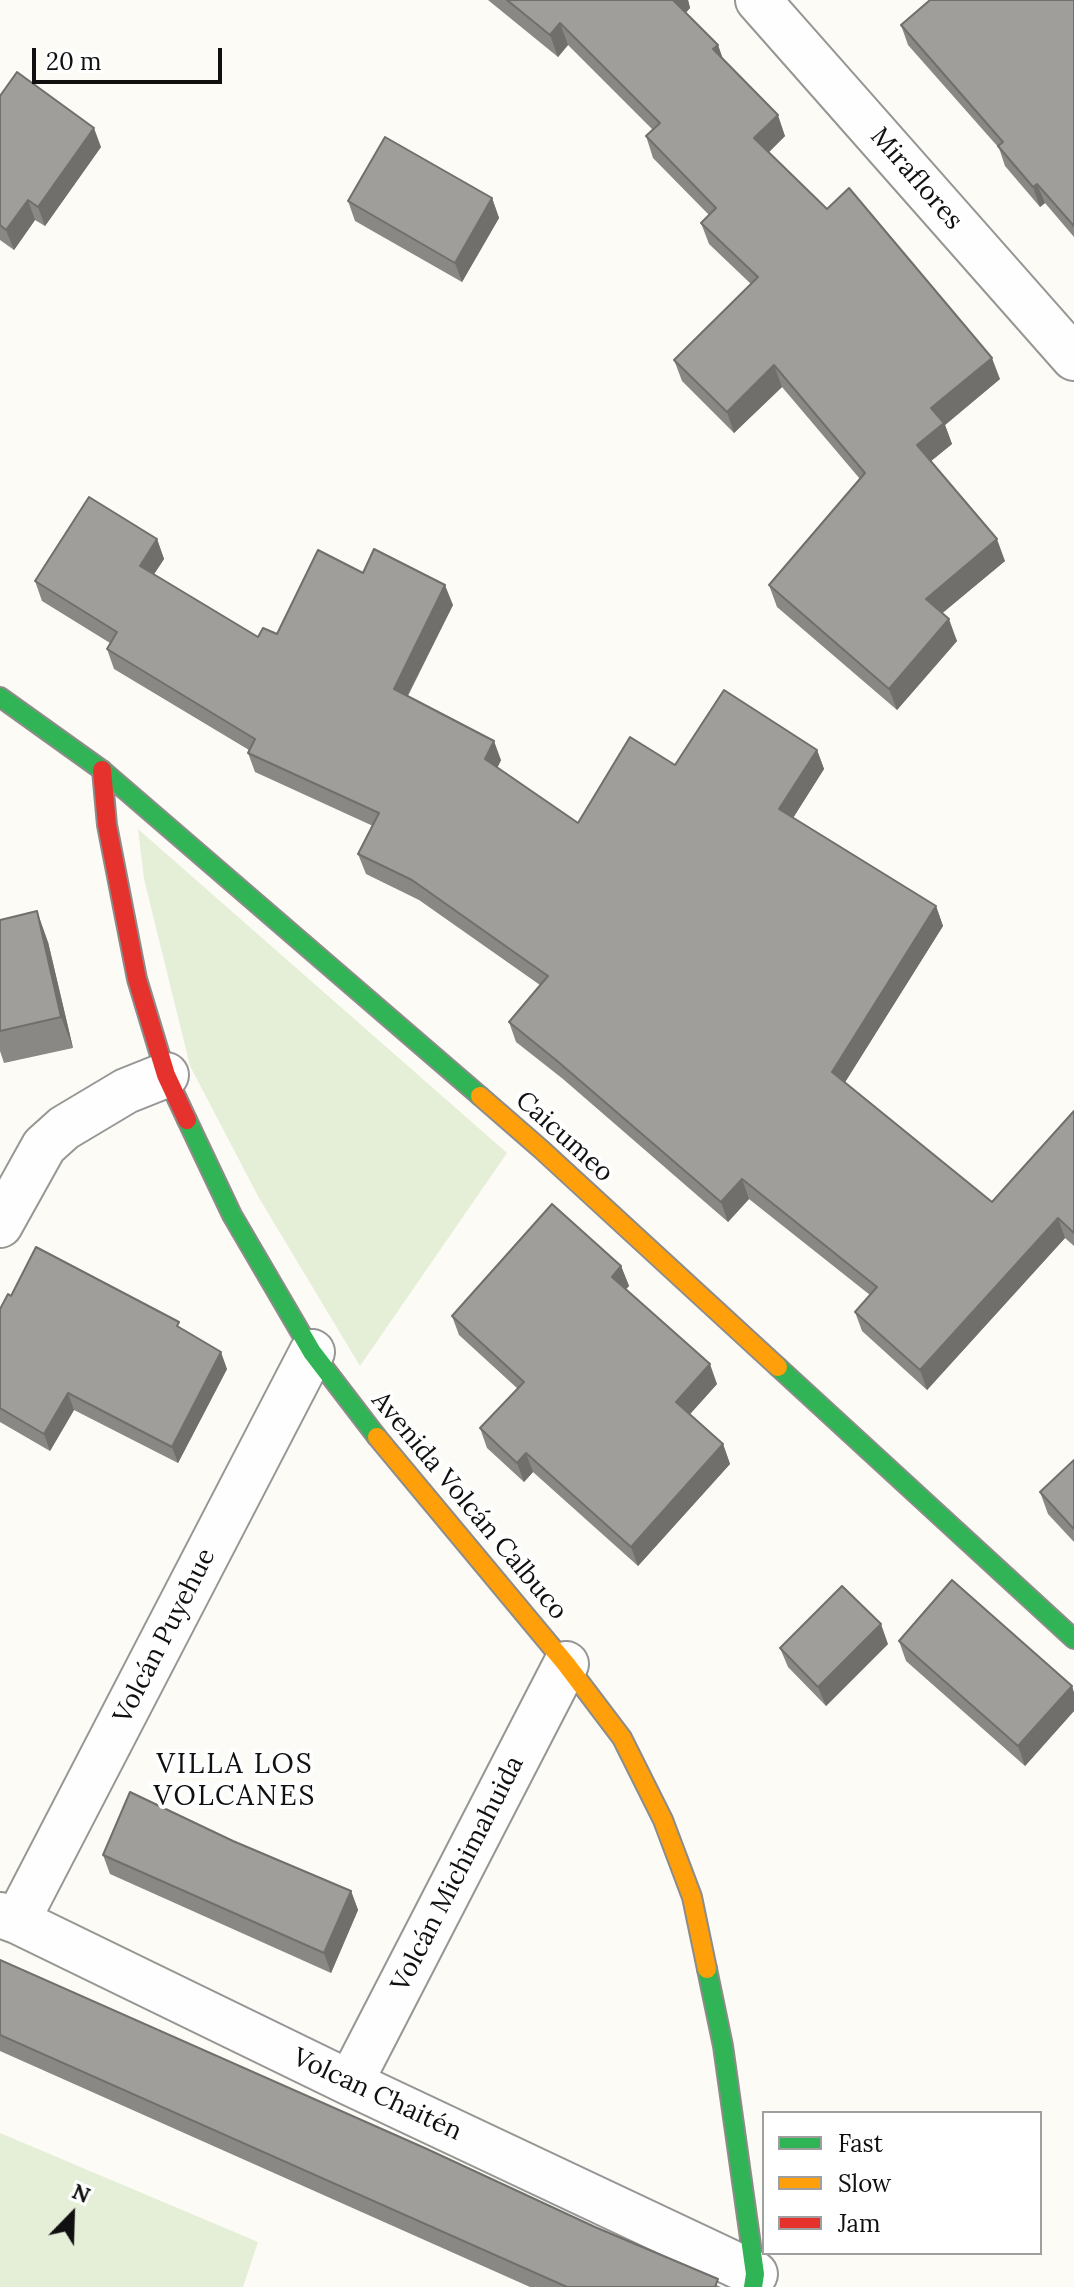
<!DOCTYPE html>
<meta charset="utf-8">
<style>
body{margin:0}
#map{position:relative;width:1074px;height:2287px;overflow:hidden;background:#fcfbf6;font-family:Lora,serif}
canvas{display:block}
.legend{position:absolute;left:762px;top:2111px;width:280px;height:144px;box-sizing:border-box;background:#fff;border:2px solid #9f9f9f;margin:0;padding:10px 14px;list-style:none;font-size:24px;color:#101010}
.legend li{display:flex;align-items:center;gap:16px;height:40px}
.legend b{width:40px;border:2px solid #9f9f9f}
.north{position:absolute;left:32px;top:2175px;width:80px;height:80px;-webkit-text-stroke:6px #fff;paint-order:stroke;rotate:23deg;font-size:22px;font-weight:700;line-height:32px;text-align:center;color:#101010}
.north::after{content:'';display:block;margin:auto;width:28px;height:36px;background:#101010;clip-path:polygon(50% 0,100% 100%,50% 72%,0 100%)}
.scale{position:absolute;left:32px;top:48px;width:190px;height:36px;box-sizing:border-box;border:4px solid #101010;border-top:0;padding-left:10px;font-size:24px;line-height:28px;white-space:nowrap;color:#101010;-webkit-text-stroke:6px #fff;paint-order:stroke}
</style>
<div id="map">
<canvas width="1074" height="2287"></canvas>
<ul class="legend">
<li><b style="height:10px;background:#30b455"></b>Fast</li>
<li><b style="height:10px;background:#ff9f0a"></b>Slow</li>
<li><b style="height:10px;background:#e5322d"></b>Jam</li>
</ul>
<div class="north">N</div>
<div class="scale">20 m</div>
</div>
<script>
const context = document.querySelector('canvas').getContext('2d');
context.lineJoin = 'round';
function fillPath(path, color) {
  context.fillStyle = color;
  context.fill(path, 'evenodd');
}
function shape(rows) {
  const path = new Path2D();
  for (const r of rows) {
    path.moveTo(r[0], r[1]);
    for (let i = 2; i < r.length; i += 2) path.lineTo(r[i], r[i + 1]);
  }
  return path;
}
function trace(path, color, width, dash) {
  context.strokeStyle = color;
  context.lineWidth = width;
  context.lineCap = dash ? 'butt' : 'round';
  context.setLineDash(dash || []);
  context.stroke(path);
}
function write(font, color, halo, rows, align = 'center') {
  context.font = font + ' Lora,serif';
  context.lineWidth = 8;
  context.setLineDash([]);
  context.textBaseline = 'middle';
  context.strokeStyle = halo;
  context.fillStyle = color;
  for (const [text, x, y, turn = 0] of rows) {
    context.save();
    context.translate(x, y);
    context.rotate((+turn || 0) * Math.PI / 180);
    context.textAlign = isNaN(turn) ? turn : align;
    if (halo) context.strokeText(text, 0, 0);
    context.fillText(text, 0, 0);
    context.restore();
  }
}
fillPath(shape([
 [138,829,507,1153,360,1366,259,1198,190,1066,144,879],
 [0,2133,258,2242,243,2287,0,2287]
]), '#e5efd8');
const street = shape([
 [758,0,1074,358],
 [0,1225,44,1146,64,1128,126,1091,166,1075],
 [0,1915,17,1921,350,2083,755,2274],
 [17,1921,312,1352],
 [350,2083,566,1664]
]);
const fast = shape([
 [0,697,102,770,480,1096],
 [187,1120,232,1215,312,1352,377,1437],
 [778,1367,1074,1639],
 [707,1969,723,2046,755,2274,753,2287]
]);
const slow = shape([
 [480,1096,542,1150,778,1367],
 [377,1437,566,1664,622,1738,663,1820,692,1897,707,1969]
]);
const jam = shape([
 [102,770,107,825,137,979,166,1075,187,1120]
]);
trace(street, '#969694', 48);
trace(fast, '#8d8c8a', 22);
trace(slow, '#8d8c8a', 22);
trace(jam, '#8d8c8a', 22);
trace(street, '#fffefe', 44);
trace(fast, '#30b455', 18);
trace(slow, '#ff9f0a', 18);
trace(jam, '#e5322d', 18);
fillPath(shape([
 [488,0,688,0,690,8,686,13,718,45,723,59,785,136,769,152,1000,379,945,425,952,444,931,461,1005,561,942,613,957,641,897,710,777,607,769,585,860,479,782,387,734,433,682,381,674,360,751,284,709,244,701,223,709,215,653,158,646,136,653,130,568,45,558,57],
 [1074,0,1074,237,1045,203,1040,207,1005,166,999,148,908,45,901,25],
 [0,96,101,147,45,226,35,220,14,250,0,240],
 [492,198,499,218,462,282,355,221,348,201],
 [157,539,164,559,154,574,258,637,277,634,363,573,453,605,408,696,501,760,497,768,578,823,675,765,817,750,824,769,793,818,936,906,943,926,845,1082,992,1202,1074,1111,1074,1246,1065,1238,927,1390,862,1331,855,1312,870,1295,749,1199,728,1222,563,1079,516,1042,509,1022,540,985,419,900,366,874,358,854,373,826,255,772,248,753,249,750,114,669,107,649,110,643,42,601,35,581],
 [0,920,48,942,73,1048,4,1063,0,1051],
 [621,1266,629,1286,626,1289,717,1384,690,1414,723,1444,730,1464,638,1566,533,1472,524,1482,487,1448,480,1428,518,1389,459,1335,452,1316],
 [11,1296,181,1328,227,1369,178,1463,74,1410,50,1451,0,1422,0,1309],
 [1074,1460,1074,1542,1048,1514,1040,1492],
 [899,1641,1072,1686,1074,1693,1074,1711,1025,1766,906,1661],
 [888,1644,826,1706,788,1667,780,1648],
 [233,1841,351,1891,358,1910,331,1973,110,1874,103,1855],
 [0,1960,721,2287,530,2287,0,2051]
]), '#8a8885');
fillPath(shape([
 [672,0,688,0,690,8,679,19],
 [560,23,568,45,558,57,550,35],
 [718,45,725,66,713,49],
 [778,115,785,136,762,159,754,138],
 [94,128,101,147,45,226,38,207],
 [1037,184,1045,203,1040,207,1033,187],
 [492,198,499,218,462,282,455,263],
 [28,200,35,220,14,250,6,230],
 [992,358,1000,379,945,425,952,444,925,466,917,445,931,408],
 [774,365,782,387,734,433,727,412],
 [157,539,164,559,147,585,140,566],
 [997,539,1005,561,933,621,926,599],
 [445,585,453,605,401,708,394,689],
 [949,619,957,641,897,710,889,689],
 [494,741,501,760,492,779,485,759],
 [817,750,824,769,786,829,779,809],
 [936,906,943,926,839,1092,832,1072],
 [37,911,48,942,73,1048,61,1017],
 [742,1179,749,1199,728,1222,721,1202],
 [1058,1218,1065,1238,927,1390,920,1370],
 [621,1266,629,1286,619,1296,612,1277],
 [221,1352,227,1369,178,1463,172,1447],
 [710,1364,717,1384,683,1422,676,1402],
 [68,1393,74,1410,50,1451,44,1434],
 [723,1444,730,1464,638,1566,631,1547],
 [526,1453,533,1472,524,1482,517,1463],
 [881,1624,888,1644,826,1706,818,1687],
 [1072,1686,1074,1693,1074,1711,1025,1766,1018,1746],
 [351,1891,358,1910,331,1973,324,1953]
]), '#706f6c');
const building = shape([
 [507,0,673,0,718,45,713,49,778,115,754,138,827,209,849,188,992,358,931,408,944,423,917,445,997,539,926,599,949,619,889,689,769,585,865,473,774,365,727,412,674,360,758,277,701,223,716,208,646,136,660,123,560,23,550,35,507,0],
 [930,0,1074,0,1074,226,1037,184,1033,187,998,146,1003,142,901,25,930,0],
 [17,72,94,128,38,207,28,200,6,230,0,225,0,96,17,72],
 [385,137,492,198,455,263,348,201,385,137],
 [89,497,157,539,140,566,258,637,263,628,277,634,318,550,363,573,374,549,445,585,394,689,494,741,485,759,578,823,630,737,675,765,724,690,817,750,779,809,936,906,832,1072,992,1202,1074,1111,1074,1233,1058,1218,920,1370,855,1312,877,1287,742,1179,721,1202,556,1060,509,1022,548,976,412,880,358,854,379,813,248,753,255,739,107,649,117,632,35,581,89,497],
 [37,911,61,1017,0,1031,0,920,37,911],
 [552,1204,621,1266,612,1277,710,1364,676,1402,723,1444,631,1547,526,1453,517,1463,480,1428,524,1382,452,1316,552,1204],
 [36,1247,179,1322,177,1326,221,1352,172,1447,68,1393,44,1434,0,1408,0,1309,8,1294,11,1296,36,1247],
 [1074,1460,1074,1529,1040,1492,1074,1460],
 [952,1580,1072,1686,1018,1746,899,1641,952,1580],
 [842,1586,881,1624,818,1687,780,1648,842,1586],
 [130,1792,233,1841,351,1891,324,1953,103,1855,130,1792],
 [0,1960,427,2149,595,2227,718,2279,715,2287,567,2287,0,2035,0,1960]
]);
fillPath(building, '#a09e9b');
trace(building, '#706f6c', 2);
write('26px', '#101010', '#fff', [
 ["Miraflores",916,179,49],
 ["Caicumeo",564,1137,42],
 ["Avenida Volcán Calbuco",469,1506,50],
 ["Volcán Puyehue",165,1636,-63],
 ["Volcán Michimahuida",458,1874,-63],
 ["Volcan Chaitén",377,2095,25]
]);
context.letterSpacing = '2px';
write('28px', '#101010', '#fff', [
 ["VILLA LOS",235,1765],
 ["VOLCANES",235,1797]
]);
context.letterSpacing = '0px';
</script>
